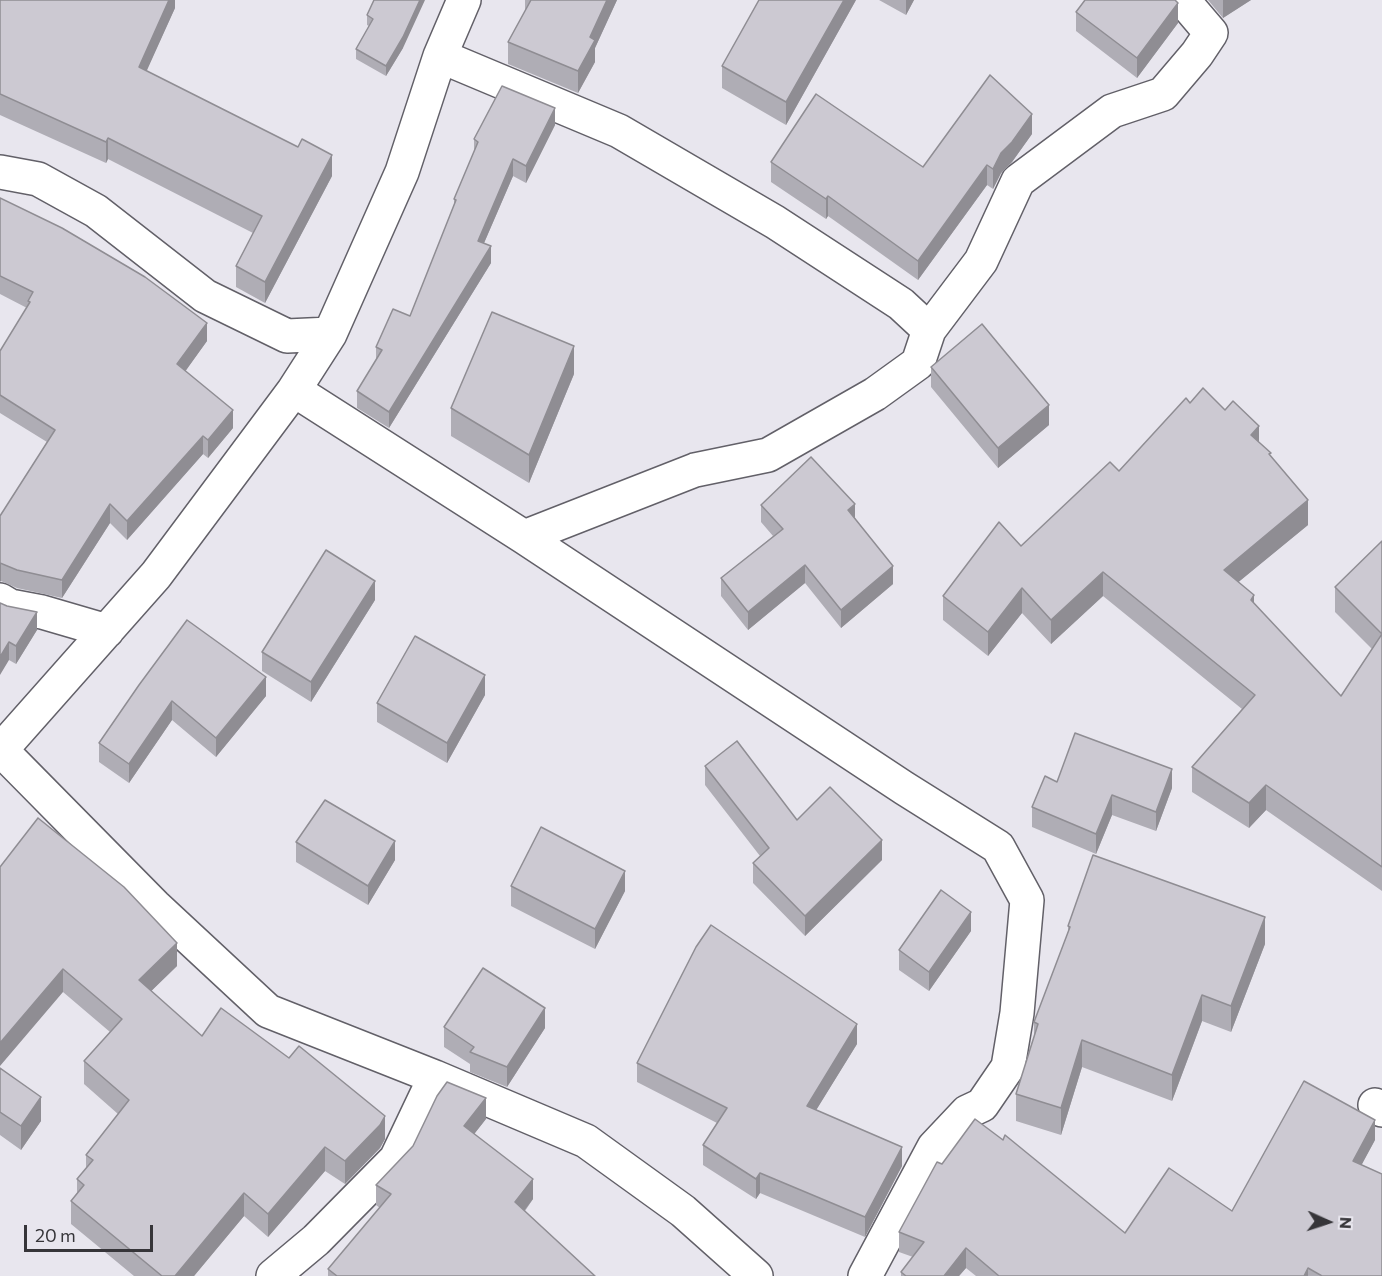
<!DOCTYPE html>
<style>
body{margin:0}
#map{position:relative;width:1382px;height:1276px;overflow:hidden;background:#e8e6ee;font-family:Commissioner,sans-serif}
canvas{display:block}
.north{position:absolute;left:1298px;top:1192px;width:60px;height:60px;-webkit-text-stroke:4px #e8e6ee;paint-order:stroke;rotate:93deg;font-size:16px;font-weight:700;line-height:24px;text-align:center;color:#363539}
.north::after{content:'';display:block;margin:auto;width:21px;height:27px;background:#363539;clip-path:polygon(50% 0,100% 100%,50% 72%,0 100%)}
.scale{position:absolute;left:24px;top:1225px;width:129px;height:27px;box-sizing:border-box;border:3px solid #363539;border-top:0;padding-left:8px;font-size:18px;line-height:21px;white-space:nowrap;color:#363539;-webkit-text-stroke:4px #e8e6ee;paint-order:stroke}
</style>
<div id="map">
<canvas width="1382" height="1276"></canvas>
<div class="north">N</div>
<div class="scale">20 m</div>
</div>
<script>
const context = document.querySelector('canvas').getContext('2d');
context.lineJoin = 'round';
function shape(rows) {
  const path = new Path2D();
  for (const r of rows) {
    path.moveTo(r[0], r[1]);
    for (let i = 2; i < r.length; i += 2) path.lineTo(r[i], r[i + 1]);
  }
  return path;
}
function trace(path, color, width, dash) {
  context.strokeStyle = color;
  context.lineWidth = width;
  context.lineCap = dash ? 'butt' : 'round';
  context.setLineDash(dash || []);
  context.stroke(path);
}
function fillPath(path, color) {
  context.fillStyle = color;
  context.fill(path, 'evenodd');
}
const street = shape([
 [440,56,619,131,775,222,901,304,929,330],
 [0,172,38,179,96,211,205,296,287,336,330,334],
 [294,390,524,537,904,788,998,847,1027,900,1017,1013,1008,1067,982,1105,967,1112,934,1147,865,1276],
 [524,537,695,470,768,455,875,394,918,363,929,330,981,261,1018,181,1112,111,1163,94,1197,54,1211,33,1183,0],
 [0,600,10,606,42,612,107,631],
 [1,750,155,906,268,1011,435,1077,586,1141,683,1211,756,1276],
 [0,751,156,575,294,390,330,334,402,172,440,56,464,0],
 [1375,1105,1382,1110],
 [273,1276,316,1240,396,1159,435,1077]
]);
trace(street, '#626068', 36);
trace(street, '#fff', 33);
fillPath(shape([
 [0,0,175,0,175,8,146,71,298,147,332,176,265,303,236,287,236,266,253,233,108,159,106,163,0,115],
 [374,0,403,48,386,76,356,59,356,49,369,26,367,25,367,15],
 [525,0,617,0,595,48,595,62,578,93,508,64,508,42,525,11],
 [856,0,786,125,722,88,722,66],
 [879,0,914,0,906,15],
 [1208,0,1251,0,1223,18],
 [1076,12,1178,23,1137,78,1076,31],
 [555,125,526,183,513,176,484,243,491,263,389,428,357,408,357,391,376,360,376,347,410,316,454,205,454,199,474,152,474,139],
 [1032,134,1012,162,1001,173,993,189,987,185,918,280,828,216,826,219,771,182,771,162,923,167],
 [0,198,207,341,185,371,233,428,208,458,203,454,127,540,110,523,62,598,17,588,1,581,0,516,47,442,0,413,0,351,27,308,0,294],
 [931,367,1049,425,998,468,931,387],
 [574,374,529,483,451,436,451,408],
 [1190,403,1259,442,1271,456,1308,525,1238,582,1254,604,1341,696,1372,649,1335,612,1335,587,1382,541,1382,891,1266,810,1249,828,1192,792,1192,767,1242,709,1103,596,1051,644,1022,613,988,656,943,620,943,596,1021,546,1119,471],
 [761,505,855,518,893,584,841,628,805,583,748,630,721,596,721,578,773,536,761,522],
 [375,600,311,702,262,671,262,652],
 [0,603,37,630,16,664,9,660],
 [139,685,266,696,216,757,172,720,129,783,99,762,99,743],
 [485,695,447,763,377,722,377,703],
 [705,766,797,820,882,860,805,936,753,883,753,863,760,856,705,785],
 [1057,782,1172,788,1156,831,1112,815,1096,854,1032,827,1032,807],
 [296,842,395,860,368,905,296,862],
 [0,867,177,966,151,991,202,1036,385,1139,380,1148,345,1184,325,1171,268,1237,244,1216,194,1276,134,1276,71,1224,71,1201,77,1193,77,1179,86,1169,86,1155,118,1114,84,1084,84,1061,110,1032,63,992],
 [511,886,625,891,595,949,511,906],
 [1068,926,1265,944,1231,1032,1202,1021,1172,1101,1082,1067,1061,1135,1016,1121,1016,1094,1034,1037,1034,1022,1068,933],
 [971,931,929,991,899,970,899,950],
 [444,1027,545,1028,507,1087,470,1072,470,1064,444,1047],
 [857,1044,816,1110,902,1166,865,1237,760,1193,756,1199,703,1165,703,1145,717,1123,637,1082,637,1063],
 [0,1068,41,1121,21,1150,0,1135],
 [486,1119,474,1134,533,1199,525,1211,595,1276,328,1276,328,1269,380,1208,376,1205,376,1185],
 [1375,1140,1361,1165,1382,1276,976,1276,966,1268,959,1276,901,1276,901,1272,913,1257,899,1252,899,1232,1125,1233,1232,1211]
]), '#afadb5');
fillPath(shape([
 [169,0,175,0,175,8,139,88,139,67],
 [420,0,425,0,403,48,386,76,386,66],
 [607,0,617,0,595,48,595,62,578,93,578,71,590,37],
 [844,0,856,0,786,125,786,102],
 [906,0,914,0,906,15],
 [1223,0,1251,0,1223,18],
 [1178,3,1178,23,1137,78,1137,58],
 [555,108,555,125,526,183,526,166],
 [1032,114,1032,134,1012,162,1001,173,993,189,993,169,1001,153],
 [108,138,108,159,106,163,106,142],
 [332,155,332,176,265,303,265,282],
 [513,159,513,176,478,257,478,241],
 [987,165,987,185,918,280,918,261],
 [828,196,828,216,826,219,826,199],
 [491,246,491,263,389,428,389,412],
 [207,323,207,341,177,383,177,364],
 [574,346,574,374,529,483,529,455],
 [1049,405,1049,425,998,468,998,448],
 [233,410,233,428,208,458,208,440],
 [1259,426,1259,451,1251,435],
 [203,436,203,454,127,540,127,521],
 [1308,500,1308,525,1224,594,1224,570],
 [110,504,110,523,62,598,62,580],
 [855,504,855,522,848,510],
 [0,563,1,563,1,581,0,582],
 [805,565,805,583,748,630,748,612],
 [893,566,893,584,841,628,841,610],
 [1103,572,1103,596,1051,644,1051,620],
 [375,581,375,600,311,702,311,682],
 [1022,588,1022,613,988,656,988,632],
 [1254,595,1254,620,1251,600],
 [37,612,37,630,16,664,16,646],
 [9,642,9,660,0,675,0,657],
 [485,675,485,695,447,763,447,743],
 [266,677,266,696,216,757,216,738],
 [172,701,172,720,129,783,129,764],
 [1172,769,1172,788,1156,831,1156,812],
 [1266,785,1266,810,1249,828,1249,803],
 [1112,795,1112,815,1096,854,1096,834],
 [882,840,882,860,805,936,805,916],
 [395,841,395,860,368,905,368,886],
 [625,871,625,891,595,949,595,929],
 [971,912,971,931,929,991,929,972],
 [1265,917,1265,944,1231,1032,1231,1006],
 [177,943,177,966,139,1003,139,980],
 [63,969,63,992,0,1066,0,1043],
 [1202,995,1202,1021,1172,1101,1172,1075],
 [545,1008,545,1028,507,1087,507,1067],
 [857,1024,857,1044,807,1125,807,1106],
 [1082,1040,1082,1067,1061,1135,1061,1108],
 [41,1097,41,1121,21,1150,21,1126],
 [486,1098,486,1119,464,1147,464,1126],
 [385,1116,385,1139,380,1148,345,1184,345,1161],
 [1375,1120,1375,1140,1353,1181,1353,1161],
 [325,1147,325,1171,268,1237,268,1214],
 [902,1147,902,1166,865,1237,865,1217],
 [760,1173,760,1193,756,1199,756,1179],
 [533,1179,533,1199,515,1223,515,1202],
 [244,1193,244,1216,194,1276,175,1276],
 [966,1248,966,1268,959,1276,944,1276],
 [1308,1268,1308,1276,1304,1276]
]), '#8f8d93');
const building = shape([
 [0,0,169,0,139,67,298,147,302,139,332,155,265,282,236,266,262,216,108,138,106,142,0,94,0,0],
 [374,0,420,0,403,37,386,66,356,49,373,19,367,15,374,0],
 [531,0,607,0,590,37,595,40,578,71,508,42,531,0],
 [759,0,844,0,786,102,722,66,759,0],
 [1085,0,1175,0,1178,3,1137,58,1076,12,1085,0],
 [990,75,1032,114,1012,142,1001,153,993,169,987,165,918,261,828,196,826,199,771,162,816,94,923,167,990,75],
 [502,86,555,108,526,166,513,159,478,241,491,246,389,412,357,391,382,350,376,347,393,309,410,316,456,200,454,199,478,142,474,139,502,86],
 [0,198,62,228,145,277,207,323,177,364,233,410,208,440,203,436,127,521,110,504,62,580,17,570,0,563,0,516,55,430,0,395,0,351,30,302,28,301,33,292,0,276,0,198],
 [492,312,574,346,529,455,451,408,492,312],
 [982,324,1049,405,998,448,931,367,982,324],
 [1203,388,1225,410,1233,401,1259,426,1251,435,1271,453,1269,454,1308,500,1224,570,1254,595,1251,600,1341,696,1382,634,1335,587,1382,541,1382,867,1266,785,1249,803,1192,767,1255,695,1103,572,1051,620,1022,588,988,632,943,596,999,522,1021,546,1110,462,1119,471,1186,398,1190,403,1203,388],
 [811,457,855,504,848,510,893,566,841,610,805,565,748,612,721,578,783,529,761,505,811,457],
 [326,550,375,581,311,682,262,652,326,550],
 [0,603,7,606,37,612,16,646,9,642,0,657,0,603],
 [187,620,266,677,216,738,172,701,129,764,99,743,139,685,187,620],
 [415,636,485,675,447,743,377,703,415,636],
 [1075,733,1172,769,1156,812,1112,795,1096,834,1032,807,1045,776,1057,782,1075,733],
 [737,741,797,820,830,787,882,840,805,916,753,863,769,848,705,766,737,741],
 [325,800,395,841,368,886,296,842,325,800],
 [38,818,124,887,177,943,139,980,202,1036,221,1008,289,1058,299,1046,385,1116,380,1125,345,1161,325,1147,268,1214,244,1193,175,1276,162,1276,71,1201,84,1185,77,1179,93,1160,86,1155,129,1100,84,1061,122,1019,63,969,0,1043,0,867,38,818],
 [541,827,625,871,595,929,511,886,541,827],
 [1093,855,1265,917,1231,1006,1202,995,1172,1075,1082,1040,1061,1108,1016,1094,1038,1024,1034,1022,1070,927,1068,926,1093,855],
 [941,890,971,912,929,972,899,950,941,890],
 [711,925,857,1024,807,1106,902,1147,865,1217,760,1173,756,1179,703,1145,727,1108,637,1063,696,947,711,925],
 [483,968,545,1008,507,1067,470,1052,474,1047,444,1027,483,968],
 [0,1068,41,1097,21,1126,0,1112,0,1068],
 [1304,1081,1375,1120,1353,1161,1382,1174,1382,1276,1322,1276,1308,1268,1304,1276,999,1276,966,1248,944,1276,906,1276,901,1272,924,1242,899,1232,937,1162,942,1164,975,1119,1003,1140,1005,1135,1125,1233,1169,1168,1232,1211,1304,1081],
 [447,1082,486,1098,464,1126,533,1179,515,1202,595,1276,337,1276,328,1269,391,1194,376,1185,413,1146,437,1096,447,1082]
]);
fillPath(building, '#ccc9d2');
trace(building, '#8f8d93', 1.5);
</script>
